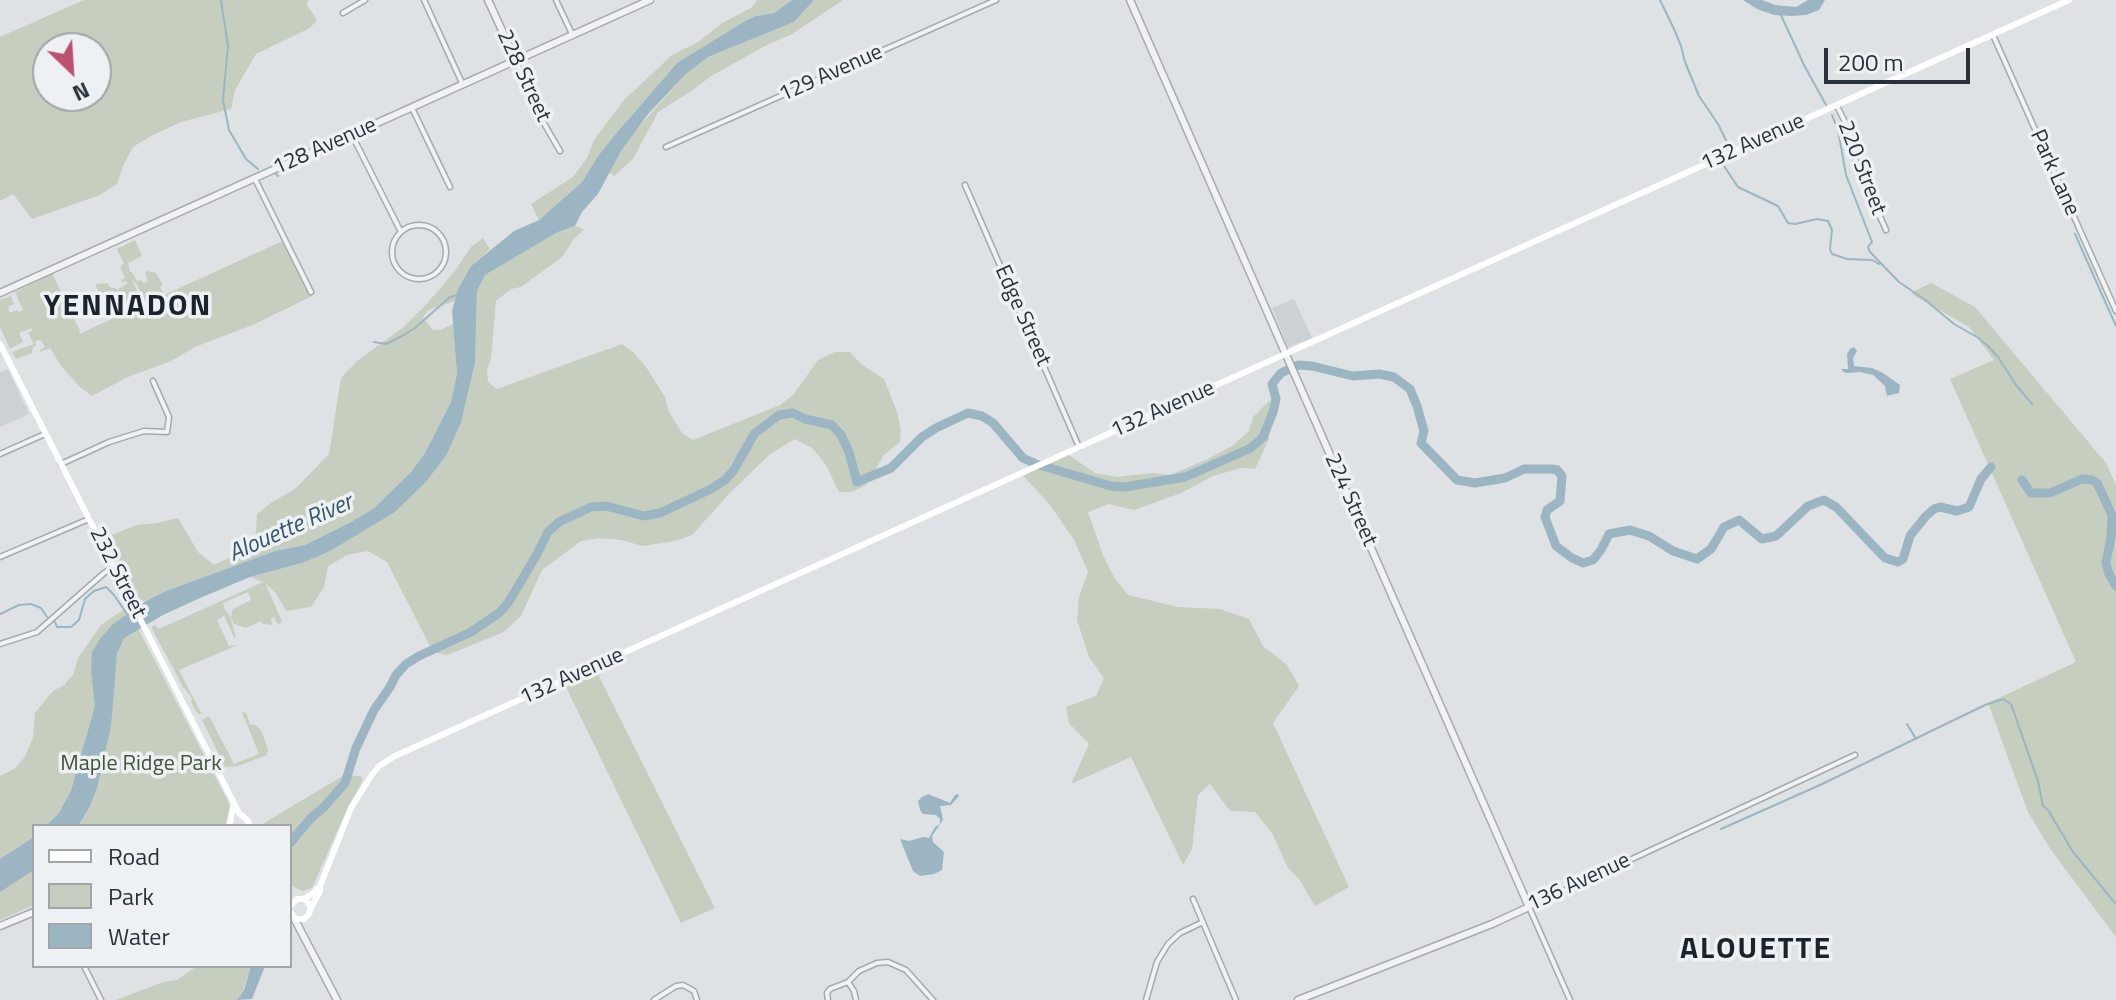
<!DOCTYPE html>
<style>
body{margin:0}
#map{position:relative;width:2116px;height:1000px;overflow:hidden;background:#dee2e5;font-family:"Titillium Web",sans-serif}
canvas{display:block}
.legend{position:absolute;left:32px;top:824px;width:260px;height:144px;box-sizing:border-box;background:#edf1f3;border:2px solid #9fa5a9;margin:0;padding:10px 14px;list-style:none;font-size:24px;color:#29323a}
.legend li{display:flex;align-items:center;gap:16px;height:40px}
.legend b{width:40px;border:2px solid #9fa5a9}
.north{position:absolute;left:32px;top:32px;width:80px;height:80px;box-sizing:border-box;background:#edf1f3;border:2px solid #9fa5a9;border-radius:50%;rotate:155deg;font-size:22px;font-weight:700;line-height:32px;text-align:center;color:#29323a}
.north::after{content:'';display:block;margin:auto;width:28px;height:36px;background:#bd5073;clip-path:polygon(50% 0,100% 100%,50% 72%,0 100%)}
.scale{position:absolute;left:1824px;top:48px;width:146px;height:36px;box-sizing:border-box;border:4px solid #29323a;border-top:0;padding-left:10px;font-size:24px;line-height:28px;white-space:nowrap;color:#29323a;-webkit-text-stroke:6px #edf1f3;paint-order:stroke}
</style>
<div id="map">
<canvas width="2116" height="1000"></canvas>
<ul class="legend">
<li><b style="height:10px;background:#fff"></b>Road</li>
<li><b style="height:22px;background:#c6cec0"></b>Park</li>
<li><b style="height:22px;background:#9cb5c2"></b>Water</li>
</ul>
<div class="north">N</div>
<div class="scale">200 m</div>
</div>
<script>
const context = document.querySelector('canvas').getContext('2d');
context.lineJoin = 'round';
function fillPath(path, color) {
  context.fillStyle = color;
  context.fill(path, 'evenodd');
}
function shape(rows) {
  const path = new Path2D();
  for (const r of rows) {
    if (r.length === 3) {
      path.moveTo(r[0] + r[2], r[1]);
      path.arc(r[0], r[1], r[2], 0, 2 * Math.PI);
      continue;
    }
    path.moveTo(r[0], r[1]);
    for (let i = 2; i < r.length; i += 2) path.lineTo(r[i], r[i + 1]);
  }
  return path;
}
function trace(path, color, width, dash) {
  context.strokeStyle = color;
  context.lineWidth = width;
  context.lineCap = dash ? 'butt' : 'round';
  context.setLineDash(dash || []);
  context.stroke(path);
}
function write(font, color, halo, rows, align = 'center') {
  context.font = font + ' "Titillium Web",sans-serif';
  context.lineWidth = 7;
  context.setLineDash([]);
  context.textBaseline = 'middle';
  context.strokeStyle = halo;
  context.fillStyle = color;
  for (const [text, x, y, turn = 0] of rows) {
    context.save();
    context.translate(x, y);
    context.rotate((+turn || 0) * Math.PI / 180);
    context.textAlign = isNaN(turn) ? turn : align;
    if (halo) context.strokeText(text, 0, 0);
    context.fillText(text, 0, 0);
    context.restore();
  }
}
fillPath(shape([
 [1294,299,1312,338,1288,347,1272,308],
 [8,369,29,414,0,427,0,372]
]), '#ccd1d6');
fillPath(shape([
 [84,0,308,0,307,5,317,20,310,28,256,54,235,90,231,109,181,122,151,136,133,147,123,166,117,184,100,195,32,219,13,194,0,201,0,37],
 [48,48,96,48,96,96,48,96],
 [757,0,792,0,774,13,756,16,677,63,614,136,598,156,582,182,539,220,531,204,573,177,587,158,594,140,624,100,672,55,698,42,722,23,751,8],
 [814,0,843,0,792,34,767,45,711,76,693,90,658,112,633,159,614,176,609,172,621,151,636,130,686,74,708,57,794,22],
 [575,226,584,229,573,240,562,257,521,287,511,289,496,301,491,358,487,370,488,382,497,389,622,344,634,353,646,367,665,397,669,412,682,433,693,440,780,405,793,395,818,360,835,352,850,352,861,364,884,379,897,412,901,430,900,442,884,455,866,485,852,492,839,492,826,465,812,448,795,439,770,454,729,494,692,535,675,541,642,546,622,540,598,538,581,541,542,570,521,616,504,632,447,655,433,652,387,562,368,551,347,555,328,566,324,587,311,607,286,611,276,593,265,583,282,621,280,624,278,625,274,617,271,618,272,625,263,624,261,621,246,628,234,624,231,617,232,611,233,609,251,600,248,592,223,603,224,608,230,616,236,637,234,637,224,616,217,620,229,646,238,645,179,670,201,713,206,712,200,714,197,713,191,702,192,698,183,687,151,627,155,625,159,629,263,582,250,577,302,563,395,512,425,483,446,456,461,423,475,363,477,291,485,275,558,232],
 [483,238,490,249,471,266,458,289,455,301,434,308,427,311,423,318,433,330,440,330,453,324,457,374,451,402,425,453,411,472,374,508,351,522,305,545,275,551,166,591,146,601,139,600,124,568,113,552,109,536,137,525,157,523,178,518,198,552,214,565,252,547,256,533,257,514,272,502,295,489,329,454,341,378,357,361,401,329,424,307,455,271,471,247],
 [135,240,142,256,128,263,130,272,132,272,137,281,141,280,144,283,148,281,145,273,148,271,156,273,163,285,160,287,164,295,285,240,312,296,255,324,195,347,171,361,128,377,92,396,80,387,61,366,50,348,40,352,40,350,45,347,41,340,35,341,36,345,33,347,32,353,16,359,12,352,34,344,28,333,33,330,31,328,19,333,23,342,10,349,0,327,0,300,11,296,14,304,8,307,10,313,17,310,19,312,23,310,15,292,52,273,80,331,79,334,153,300,151,298,143,300,137,284,132,280,143,303,112,317,106,306,113,302,109,295,102,298,95,284,107,283,111,288,115,288,117,290,127,284,126,281,122,282,121,280,125,278,120,267,124,264,117,249],
 [1931,283,1975,307,2106,463,2116,485,2116,937,2051,850,2028,812,1988,703,2076,662,1950,379,1994,360,1969,327,1913,295,1912,292],
 [1270,400,1269,439,1255,469,1241,468,1213,476,1181,493,1134,510,1109,504,1088,512,1103,555,1115,579,1128,595,1178,607,1220,609,1249,619,1263,646,1287,665,1299,686,1273,723,1349,887,1315,906,1301,882,1287,866,1272,833,1255,812,1230,811,1210,784,1198,795,1192,849,1183,865,1131,757,1071,784,1089,744,1069,723,1066,707,1096,696,1104,678,1089,657,1077,620,1079,597,1088,572,1074,540,1050,505,1021,473,1066,453,1095,473,1117,477,1151,473,1170,475,1206,460,1232,446,1249,431,1253,417],
 [132,604,135,610,130,613,230,805,228,821,224,826,34,826,34,905,0,920,0,776,14,769,25,757,33,737,35,713,53,691,64,685,73,675,78,658,101,625],
 [597,672,715,908,681,923,566,687],
 [242,712,246,713,250,724,255,725,261,730,268,749,267,755,238,766,225,767,202,720,209,716,234,764,259,754],
 [346,774,362,777,362,782,348,807,312,888,303,891,298,889,290,885,290,826,259,826],
 [197,966,251,966,243,990,237,1000,116,1000,163,982,177,980]
]), '#c6cec0');
fillPath(shape([
 [792,0,814,0,794,22,708,57,686,74,649,113,621,151,598,194,582,212,575,226,558,232,485,275,477,291,475,363,461,423,446,456,425,483,395,512,330,551,302,563,250,577,200,598,163,615,124,638,117,653,111,726,97,788,90,806,78,826,46,826,59,813,71,791,95,706,91,670,92,652,100,639,112,625,146,601,166,591,275,551,305,545,351,522,374,508,411,472,425,453,451,402,457,374,452,311,458,289,471,266,514,231,539,220,582,182,598,156,614,136,677,63,747,20,756,16,774,13],
 [1743,0,1762,0,1775,5,1796,7,1808,0,1825,0,1819,10,1806,15,1791,16,1774,15,1757,9],
 [1854,347,1857,351,1853,358,1854,366,1872,368,1883,373,1900,385,1899,393,1887,396,1885,386,1873,375,1860,372,1846,373,1842,371,1842,369,1848,369,1847,354,1850,349],
 [928,794,950,803,955,795,958,794,959,796,951,805,940,806,943,820,932,836,933,842,944,852,942,870,934,874,920,876,913,871,900,839,909,841,923,837,929,838,935,827,940,824,940,819,936,815,923,814,920,810,918,801,922,797],
 [34,837,34,870,0,892,0,859],
 [251,966,265,966,252,999,237,1000,244,990]
]), '#9cb5c2');
trace(shape([
 [221,0,228,46,223,100,229,130,246,159,258,169],
 [1660,0,1674,29,1681,46,1685,62,1699,96,1718,124,1727,142],
 [1780,13,1804,65,1826,105],
 [1832,115,1838,130,1846,175,1872,242,1868,247,1870,252,1899,282,1924,299,1954,324,1977,337,1988,346,1998,357,2016,385,2032,404],
 [1724,166,1738,187,1778,206,1788,223,1795,224,1817,219,1828,221,1832,230,1830,249,1832,254,1847,259,1872,260,1879,264],
 [276,174,278,176],
 [2075,234,2116,326],
 [374,342,386,344,402,336,415,328,450,297,457,295],
 [0,614,19,605,31,604,41,608,47,617],
 [55,622,57,627,71,627,79,620,85,599,94,591,106,587,114,595,127,614],
 [1907,724,1916,739],
 [1721,829,1820,785,1985,705,2003,699,2011,704,2038,781,2043,806,2048,810,2073,852,2116,904]
]), '#9cb5c2', 2);
trace(shape([
 [2022,480,2031,493,2050,493,2082,479,2092,480,2097,483,2112,515,2111,537,2106,563,2109,574,2116,586],
 [290,843,311,818,324,807,345,783,356,748,374,710,390,687,396,675,406,664,419,656,471,632,499,613,508,603,536,556,548,532,559,522,591,507,606,506,644,516,660,513,711,489,725,480,734,470,754,434,779,415,793,413,805,419,832,425,841,435,849,452,857,482,891,468,922,437,936,428,968,413,982,416,993,423,1023,458,1036,464,1111,486,1125,487,1185,477,1251,448,1263,437,1273,412,1276,399,1272,384,1281,373,1298,365,1312,366,1353,376,1379,374,1394,377,1410,389,1417,406,1424,431,1421,443,1457,480,1475,483,1505,478,1524,469,1552,469,1557,470,1562,476,1560,501,1547,510,1545,517,1556,546,1572,558,1583,563,1593,560,1601,550,1609,534,1630,530,1649,536,1673,551,1697,559,1711,549,1724,527,1739,520,1762,539,1776,536,1808,506,1824,500,1836,507,1885,558,1898,562,1903,559,1910,536,1925,517,1934,509,1940,507,1957,511,1969,507,1981,479,1991,467]
]), '#9cb5c2', 9);
const minor = shape([
 [424,0,463,85],
 [556,0,572,34],
 [343,13,365,0],
 [1993,35,2116,311],
 [516,61,542,120,560,151],
 [1837,106,1850,132,1856,162,1886,230],
 [412,108,450,187],
 [352,135,401,232],
 [666,147,996,0],
 [255,179,311,292],
 [965,185,1079,447],
 [419,252,27],
 [0,454,45,434],
 [61,464,109,442,144,431,167,432,169,417,153,381],
 [0,557,89,519],
 [0,644,37,632,104,573,114,567],
 [1193,899,1236,1000],
 [84,966,101,1000],
 [848,982,854,991,856,1000],
 [654,1000,676,986,683,985,694,991,697,1000],
 [828,1000,827,993,830,989,848,982,859,971,877,963,888,962,906,970,933,1000],
 [1146,1000,1157,962,1168,944,1180,933,1203,922],
 [1570,1000,1529,907,1855,755]
]);
const tertiary = shape([
 [488,0,516,61],
 [1130,0,1529,907,1492,924,1298,1000],
 [0,293,650,0],
 [294,918,337,1000],
 [0,926,34,912]
]);
trace(minor, '#a4aaae', 7);
trace(tertiary, '#a4aaae', 9);
trace(minor, '#f0f2f4', 4);
trace(tertiary, '#f0f2f4', 6);
trace(shape([
 [0,344,239,813,248,821,249,826],
 [229,826,234,803],
 [304,899,312,894,320,886],
 [290,906,297,899,304,899,307,901,311,908],
 [290,912,297,919,304,919,309,914,311,908,320,891,320,886,351,808,371,776,379,766,395,756,2069,0]
]), '#fff', 6);
write('22px', '#29323a', '#edf1f3', [
 ["129 Avenue",831,74,-24],
 ["228 Street",523,76,65],
 ["132 Avenue",1753,143,-24],
 ["128 Avenue",325,147,-24],
 ["220 Street",1861,168,69],
 ["Park Lane",2054,173,66],
 ["Edge Street",1022,316,66],
 ["132 Avenue",1163,410,-24],
 ["224 Street",1350,500,66],
 ["232 Street",117,573,63],
 ["132 Avenue",572,677,-24],
 ["136 Avenue",1579,883,-25]
]);
write('22px', '#425438', '#edf1f3', [
 ["Maple Ridge Park",141,765]
]);
write('italic 24px', '#385669', '#edf1f3', [
 ["Alouette River",291,529,-24]
]);
context.letterSpacing = '2px';
write('bold 30px', '#1b232b', '#edf1f3', [
 ["YENNADON",128,308],
 ["ALOUETTE",1756,951]
]);
context.letterSpacing = '0px';
</script>
